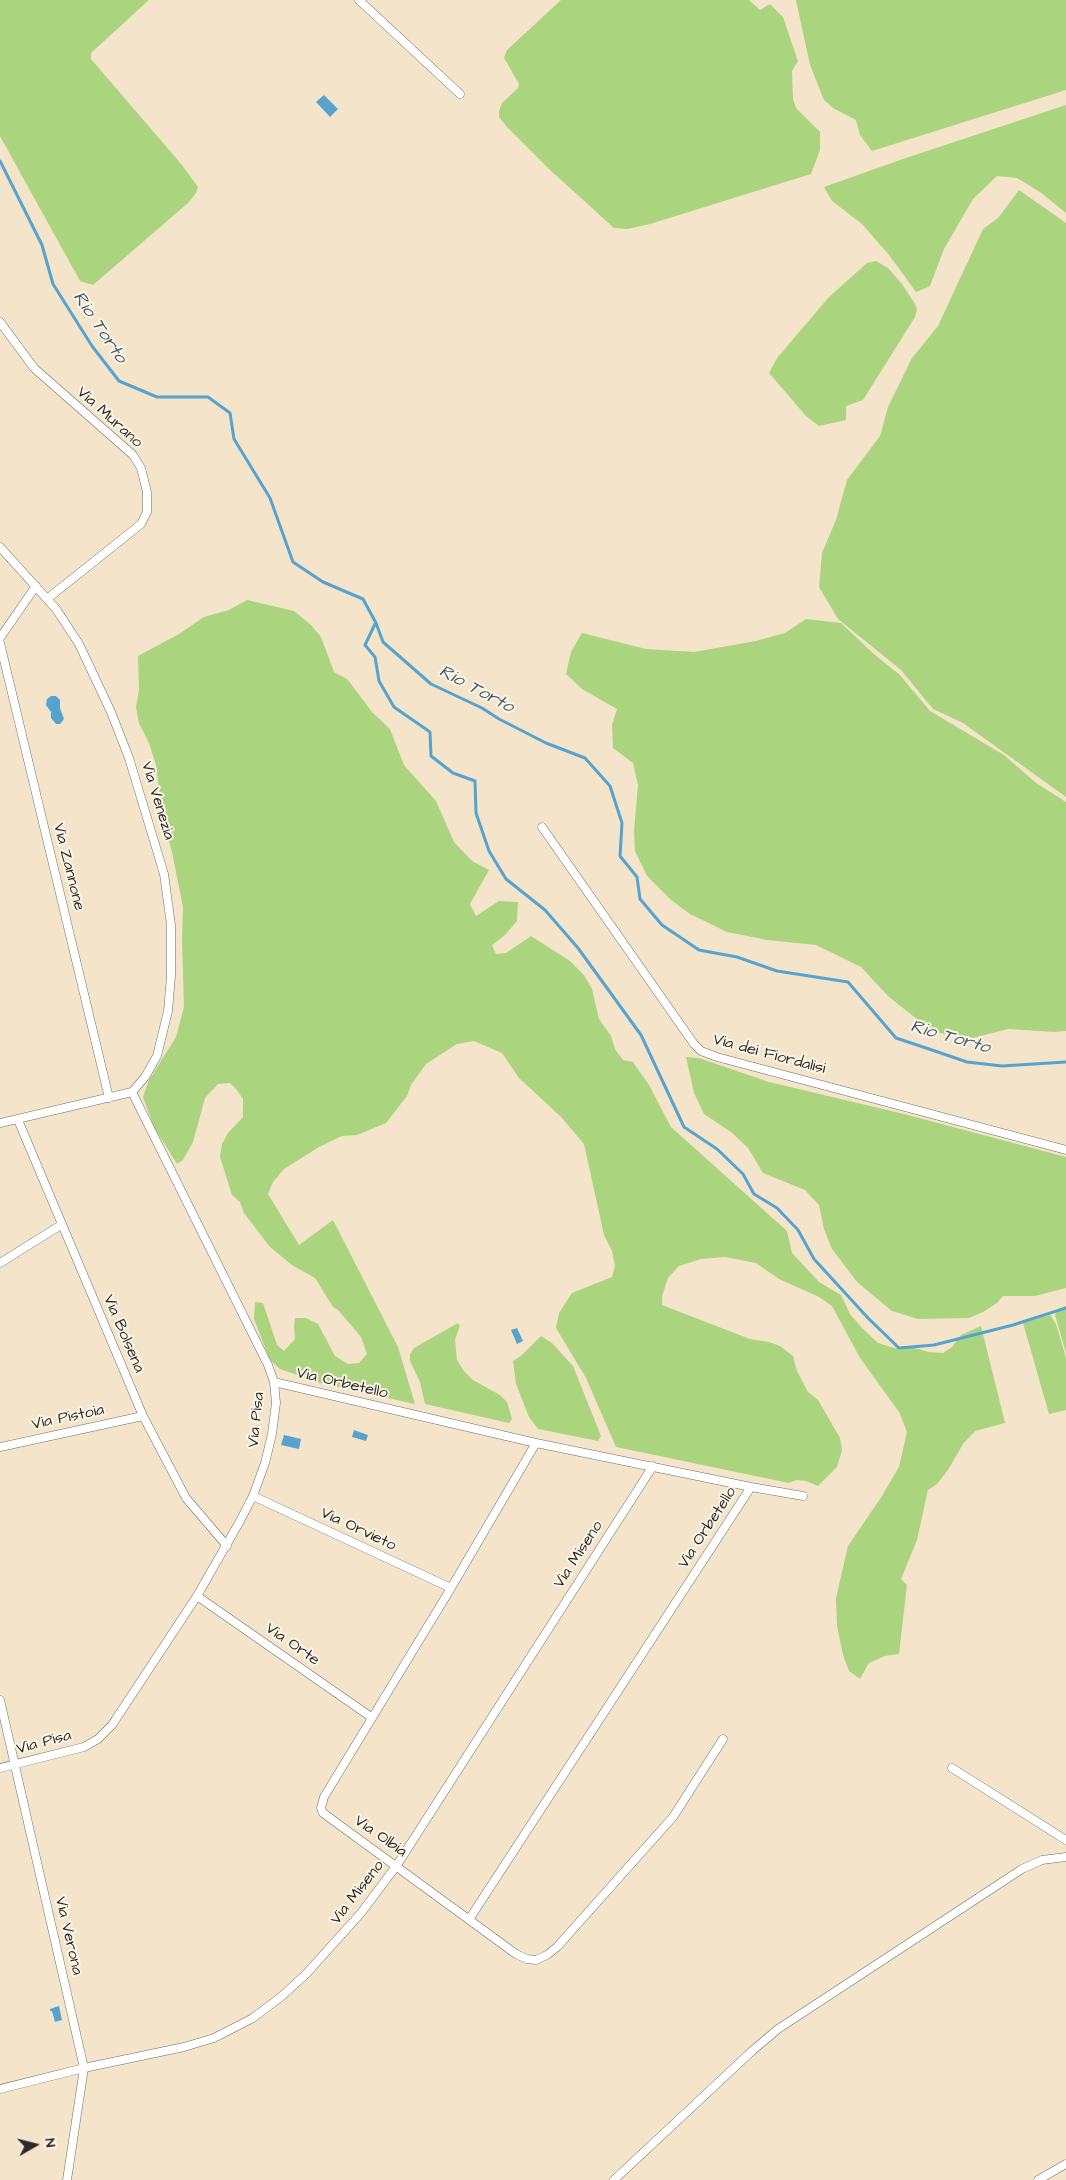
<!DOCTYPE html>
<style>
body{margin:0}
#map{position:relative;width:1066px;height:2180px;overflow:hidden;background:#f4e5ca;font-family:"Architects Daughter",sans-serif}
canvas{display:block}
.north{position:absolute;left:10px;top:2120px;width:50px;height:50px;-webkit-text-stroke:4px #fcf5e5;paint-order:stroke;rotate:82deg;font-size:14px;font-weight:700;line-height:20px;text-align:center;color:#2b2b2b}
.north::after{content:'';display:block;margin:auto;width:18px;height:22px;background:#2b2b2b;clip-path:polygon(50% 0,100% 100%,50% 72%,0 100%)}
</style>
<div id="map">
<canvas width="1066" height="2180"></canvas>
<div class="north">N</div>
</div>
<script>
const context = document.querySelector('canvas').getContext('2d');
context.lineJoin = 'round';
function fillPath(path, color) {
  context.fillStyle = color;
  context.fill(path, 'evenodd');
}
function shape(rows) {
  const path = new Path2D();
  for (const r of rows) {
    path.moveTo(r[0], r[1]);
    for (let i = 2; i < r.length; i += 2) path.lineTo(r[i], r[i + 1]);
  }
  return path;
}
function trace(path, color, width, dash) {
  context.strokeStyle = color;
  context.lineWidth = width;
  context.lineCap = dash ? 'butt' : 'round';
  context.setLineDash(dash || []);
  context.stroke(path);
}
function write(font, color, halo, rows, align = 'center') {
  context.font = font + ' "Architects Daughter",sans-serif';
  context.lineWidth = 4;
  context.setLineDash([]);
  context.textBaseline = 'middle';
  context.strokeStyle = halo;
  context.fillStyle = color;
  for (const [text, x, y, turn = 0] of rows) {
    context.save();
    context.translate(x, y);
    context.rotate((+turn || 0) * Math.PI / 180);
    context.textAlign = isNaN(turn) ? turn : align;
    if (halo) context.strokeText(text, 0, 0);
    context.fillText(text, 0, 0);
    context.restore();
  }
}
fillPath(shape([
 [0,0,149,0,91,53,91,59,182,165,198,187,196,193,188,203,93,285,80,281,0,136],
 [561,0,749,0,760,10,770,4,783,17,798,61,792,71,793,99,796,108,820,132,820,150,811,174,650,224,627,229,614,228,549,169,507,127,499,117,499,111,502,103,518,88,519,84,504,58,507,50],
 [796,0,1066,0,1066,90,872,151,860,135,856,120,833,108,824,100,810,65],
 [1066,105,1066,213,1040,192,1017,178,997,176,973,199,944,249,930,286,916,292,889,255,862,224,832,201,824,187,903,159],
 [1019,190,1066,223,1066,797,963,723,933,709,901,670,838,619,819,587,822,553,836,520,847,480,880,436,888,407,912,358,938,326,983,229,998,218],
 [876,261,888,268,902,284,915,304,917,310,915,317,863,400,846,406,846,420,819,426,806,416,769,373,777,358,829,297,867,263],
 [247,600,294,611,311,625,321,637,334,672,347,679,373,713,390,729,404,765,436,801,454,842,472,861,489,870,470,904,476,916,499,901,518,902,517,921,505,935,492,945,496,954,506,953,531,936,570,961,584,975,592,989,599,1019,611,1036,615,1049,623,1060,633,1062,649,1085,671,1127,787,1231,792,1253,819,1282,841,1295,850,1314,862,1328,878,1343,894,1348,907,1346,929,1352,943,1353,952,1347,961,1335,981,1326,1005,1423,975,1431,963,1444,948,1470,937,1484,928,1490,917,1540,901,1579,907,1585,899,1654,885,1656,869,1663,860,1679,849,1671,843,1655,837,1626,836,1598,848,1546,880,1499,899,1467,907,1432,899,1412,860,1358,832,1306,819,1297,779,1279,756,1263,725,1257,701,1259,679,1266,668,1278,662,1296,662,1305,750,1339,769,1342,780,1346,793,1356,797,1371,808,1392,818,1400,840,1438,842,1450,837,1467,818,1486,806,1481,796,1480,789,1483,616,1447,586,1378,556,1328,559,1313,572,1293,612,1277,615,1266,612,1251,604,1235,584,1144,561,1117,519,1078,502,1053,474,1041,457,1044,426,1064,411,1085,407,1096,386,1123,357,1135,342,1136,319,1147,284,1169,273,1182,268,1194,299,1245,333,1220,398,1347,415,1404,320,1383,280,1369,270,1360,254,1319,255,1302,263,1303,277,1345,284,1351,295,1339,294,1326,295,1318,306,1318,318,1324,335,1356,348,1364,359,1363,367,1354,361,1337,338,1310,333,1307,315,1278,292,1265,270,1247,244,1213,240,1202,232,1195,220,1157,222,1144,228,1133,243,1117,243,1099,236,1089,230,1083,218,1084,205,1098,193,1142,183,1160,177,1164,154,1127,143,1097,149,1080,176,1037,184,1007,182,940,183,907,172,852,163,819,156,765,149,743,139,723,136,707,139,690,138,656,179,634,204,617,229,610],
 [806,619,841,623,875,655,900,675,930,711,1004,755,1036,783,1066,802,1066,1031,1054,1032,1008,1029,973,1038,933,1032,888,996,861,967,816,945,767,940,727,932,690,914,671,900,647,876,635,851,634,830,638,785,633,763,613,748,612,725,617,709,582,689,566,674,571,652,582,633,646,649,694,652,756,641,785,633],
 [686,1057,699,1058,769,1082,904,1114,1066,1157,1066,1288,1035,1296,1003,1296,997,1303,983,1312,969,1318,918,1319,892,1311,857,1282,832,1249,824,1229,819,1205,805,1190,763,1173,748,1148,731,1132,704,1114,694,1093],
 [1066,1306,1066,1353,1055,1315,1059,1309],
 [1050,1315,1056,1324,1066,1358,1066,1410,1049,1414,1023,1323],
 [458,1323,460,1326,455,1340,457,1360,464,1371,473,1380,500,1395,507,1402,512,1419,509,1423,425,1404,420,1382,410,1361,410,1354,414,1348],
 [541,1336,552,1343,573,1366,601,1436,598,1441,538,1429,529,1417,516,1384,513,1361,521,1356]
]), '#abd47f');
fillPath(shape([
 [324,95,338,109,330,117,316,102],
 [51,696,56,696,60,700,60,708,64,719,60,724,56,724,51,718,51,712,46,705,47,699],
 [517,1328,523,1341,517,1344,511,1330],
 [354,1430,368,1435,366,1441,352,1437],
 [284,1435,301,1439,299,1449,281,1445],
 [59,2006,62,2020,55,2022,52,2011,50,2011,50,2009]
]), '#57a3cf');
trace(shape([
 [0,161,42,245,53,284,92,346,119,381,157,397,208,397,230,413,234,439,270,498,293,562,323,582,363,599,376,623,383,642,431,684,482,708,499,719,546,743,585,758,610,786,622,823,620,856,637,877,640,899,662,925,699,950,737,957,777,971,848,982,896,1038,929,1049,967,1062,1002,1066,1066,1062],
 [375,624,365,645,375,657,379,681,394,707,430,732,431,756,453,773,475,781,476,813,489,851,506,879,545,910,578,948,641,1035,684,1127,717,1149,743,1174,754,1194,777,1208,798,1230,814,1259,868,1318,899,1348,934,1345,1013,1325,1066,1308]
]), '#57a3cf', 3);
const street = shape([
 [359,0,460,94],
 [0,322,34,368,133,455,141,468,147,492,147,512,141,524,47,599],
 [0,547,56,609,79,644,111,712,129,758,164,874,171,925,171,976,168,1011,157,1056,145,1077,132,1092],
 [0,638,36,586],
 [0,643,109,1098],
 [542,827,694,1044,701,1051,717,1057,1066,1150],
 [18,1120,143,1416,186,1498,227,1546],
 [0,1123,132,1092,268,1365,274,1382,276,1403,272,1434,265,1463,253,1496,240,1521,197,1596,112,1725,98,1739,84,1747,0,1768],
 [0,1263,61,1225],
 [274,1382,536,1443,751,1487,470,1918],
 [536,1443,451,1588,324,1797,321,1808,323,1813,516,1954,527,1959,536,1960,547,1955,557,1947,673,1817,723,1739],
 [0,1447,143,1416],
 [751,1487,803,1496],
 [253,1496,451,1588],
 [197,1596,371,1717],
 [0,1700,84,2068,67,2180],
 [952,1768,1066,1840],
 [0,2089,84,2068,184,2047,214,2038,253,2018,282,1996,306,1974,361,1913,397,1865,653,1466],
 [614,2180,752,2051,778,2029,1022,1869,1042,1860,1066,1857],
 [1038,2180,1066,2164]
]);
trace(street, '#716c63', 9);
trace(street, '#fff', 8);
write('16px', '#2b2b2b', '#fcf5e5', [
 ["Via Murano",109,418,42],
 ["Via Venezia",157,801,73],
 ["Via Zannone",68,867,76],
 ["Via dei Fiordalisi",769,1055,15],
 ["Via Bolsena",123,1334,67],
 ["Via Orbetello",342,1384,13],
 ["Via Pistoia",68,1418,-12],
 ["Via Pisa",257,1420,-84],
 ["Via Orbetello",708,1528,-57],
 ["Via Orvieto",358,1530,25],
 ["Via Miseno",579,1555,-57],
 ["Via Orte",292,1645,35],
 ["Via Pisa",44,1743,-15],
 ["Via Olbia",380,1837,35],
 ["Via Miseno",358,1893,-52],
 ["Via Verona",68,1936,77]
]);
write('italic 18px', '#3d5b6d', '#fcf5e5', [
 ["Rio Torto",99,328,56],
 ["Rio Torto",476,690,28],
 ["Rio Torto",950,1038,16]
]);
</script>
